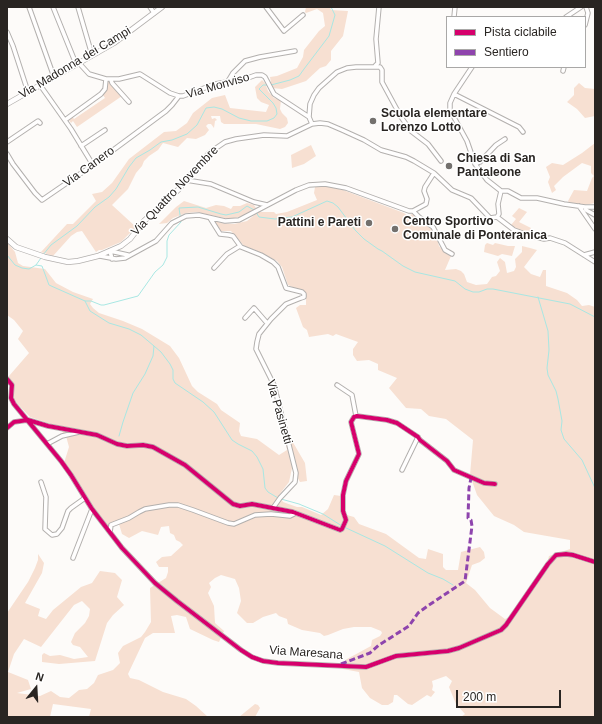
<!DOCTYPE html>
<style>
body{margin:0}
#map{position:relative;width:602px;height:724px;overflow:hidden;background:#fdfbf9;font-family:Helvetica,sans-serif}
canvas{display:block}
.frame{position:absolute;inset:0;border:8px solid #292522;pointer-events:none}
.legend{position:absolute;left:446px;top:16px;width:140px;height:52px;box-sizing:border-box;background:#fff;border:1px solid #a9a8a7;margin:0;padding:5px 7px;list-style:none;font-size:12px;color:#292522}
.legend li{display:flex;align-items:center;gap:8px;height:20px}
.legend b{width:20px;border:1px solid #a9a8a7}
.north{position:absolute;left:16px;top:668px;width:40px;height:40px;-webkit-text-stroke:3px #fff;paint-order:stroke;rotate:18deg;font-size:11px;font-weight:700;line-height:16px;text-align:center;color:#292522}
.north::after{content:'';display:block;margin:auto;width:14px;height:18px;background:#292522;clip-path:polygon(50% 0,100% 100%,50% 72%,0 100%)}
.scale{position:absolute;left:456px;top:690px;width:105px;height:18px;box-sizing:border-box;border:2px solid #292522;border-top:0;padding-left:5px;font-size:12px;line-height:14px;white-space:nowrap;color:#292522;-webkit-text-stroke:3px #fff;paint-order:stroke}
</style>
<div id="map">
<canvas width="602" height="724"></canvas>
<div class="frame"></div>
<ul class="legend">
<li><b style="height:5px;background:#d6006c"></b>Pista ciclabile</li>
<li><b style="height:5px;background:#8e44ad"></b>Sentiero</li>
</ul>
<div class="north">N</div>
<div class="scale">200 m</div>
</div>
<script>
const context = document.querySelector('canvas').getContext('2d');
context.lineJoin = 'round';
function fillPath(path, color) {
  context.fillStyle = color;
  context.fill(path, 'evenodd');
}
function shape(rows) {
  const path = new Path2D();
  for (const r of rows) {
    path.moveTo(r[0], r[1]);
    for (let i = 2; i < r.length; i += 2) path.lineTo(r[i], r[i + 1]);
  }
  return path;
}
function trace(path, color, width, dash) {
  context.strokeStyle = color;
  context.lineWidth = width;
  context.lineCap = dash ? 'butt' : 'round';
  context.setLineDash(dash || []);
  context.stroke(path);
}
function write(font, color, halo, rows, align = 'center') {
  context.font = font + ' Helvetica,sans-serif';
  context.lineWidth = 3;
  context.setLineDash([]);
  context.textBaseline = 'middle';
  context.strokeStyle = halo;
  context.fillStyle = color;
  for (const [text, x, y, turn = 0] of rows) {
    context.save();
    context.translate(x, y);
    context.rotate((+turn || 0) * Math.PI / 180);
    context.textAlign = isNaN(turn) ? turn : align;
    if (halo) context.strokeText(text, 0, 0);
    context.fillText(text, 0, 0);
    context.restore();
  }
}
fillPath(shape([
 [306,7,330,7,331,10,348,11,343,36,331,51,331,60,326,66,320,68,306,81,282,89,272,88,270,77,277,76,297,68,303,57,304,50,319,31,325,26,323,13,317,9,306,13,305,12],
 [262,80,265,83,268,91,274,98,281,100,280,109,282,113,287,118,288,123,285,127,280,129,256,124,224,124,221,122,220,116,211,116,212,119,215,118,217,120,215,121,214,128,211,124,208,124,206,126,209,130,205,135,196,139,187,138,178,147,163,143,158,150,149,156,144,161,142,166,136,173,128,189,112,205,136,227,121,242,102,250,99,250,96,252,82,231,77,232,71,236,53,256,41,252,67,224,73,224,96,201,92,194,102,192,112,183,129,159,164,132,176,131,187,123,193,113,212,98,225,95,230,108,266,112,269,105,261,102,257,98,255,87],
 [109,81,122,96,77,127,73,121,71,123,69,120,72,116,74,119,105,98,103,95,107,89,107,82],
 [579,83,585,88,595,89,595,116,585,118,577,109,567,102,574,95,574,88],
 [595,143,595,203,585,205,570,204,568,201,574,190,587,191,592,178,594,176,591,173,591,166,582,163,563,177,554,186,556,190,552,193,548,182,550,177,546,167,552,163,563,165,582,153],
 [311,145,316,156,304,164,292,168,291,155],
 [325,186,343,190,404,213,408,216,412,214,435,231,439,246,445,252,451,256,445,270,456,269,461,271,464,274,467,282,476,285,487,284,492,277,496,276,500,271,497,262,500,258,505,262,507,273,514,271,516,267,515,259,522,252,522,246,530,248,537,250,524,267,531,274,540,277,543,270,546,270,546,286,567,293,577,300,582,306,589,305,595,307,595,717,461,717,465,714,456,704,449,687,452,681,446,676,432,681,433,686,432,690,435,692,431,697,427,695,412,705,408,704,397,695,394,695,393,702,388,705,382,705,370,698,362,688,359,672,343,669,340,665,347,659,371,646,372,640,380,636,382,633,381,631,371,627,354,627,343,629,328,635,324,636,320,633,302,630,288,624,287,619,279,616,276,613,263,617,253,623,247,623,237,613,241,601,239,588,235,579,221,575,215,578,209,583,211,587,208,593,214,606,215,623,224,631,219,642,213,640,190,629,186,617,177,615,171,616,175,633,153,633,145,638,128,674,130,678,139,680,163,692,186,699,196,706,208,717,89,717,91,709,53,704,50,717,7,717,7,613,28,582,35,568,38,560,38,554,44,563,42,573,25,603,40,609,38,616,46,619,53,610,81,587,92,583,100,571,115,573,122,580,117,597,124,605,113,615,107,623,95,661,59,664,42,662,42,655,44,653,50,656,60,655,74,659,88,657,80,647,73,645,71,642,75,633,85,623,89,616,90,609,82,601,74,605,41,647,24,639,14,654,8,672,28,680,31,689,17,693,40,696,51,691,60,697,69,698,79,690,87,689,94,683,98,675,113,670,120,663,118,653,123,646,141,637,145,632,151,622,150,588,166,578,168,572,168,567,159,567,156,562,162,557,171,556,183,545,180,542,176,540,174,535,170,533,169,526,161,527,158,535,142,531,129,538,122,534,119,524,109,527,100,517,64,463,69,447,66,436,57,426,30,417,9,395,11,385,9,376,29,353,18,339,23,331,14,320,7,315,7,242,15,252,18,263,23,266,45,269,56,283,73,292,93,299,90,304,93,308,99,313,123,321,142,329,170,346,179,358,192,386,198,392,217,404,221,410,240,423,239,431,241,436,257,439,279,455,287,450,285,440,291,439,305,463,307,481,300,482,292,468,289,482,279,495,283,502,297,507,302,507,321,515,328,509,334,495,341,496,343,514,354,517,359,524,386,534,419,558,426,559,428,549,443,554,443,567,446,570,458,570,461,552,480,547,484,552,485,558,480,562,472,565,466,583,475,590,490,608,505,619,509,617,522,600,547,563,549,556,570,549,570,540,524,532,514,525,494,516,477,495,470,475,473,440,446,419,429,416,421,409,406,408,389,388,397,378,378,370,378,364,369,360,357,361,353,355,353,349,358,342,336,334,333,336,328,334,309,337,307,330,303,327,296,308,300,305,306,305,306,293,288,285,282,267,277,261,255,250,245,247,231,231,221,231,214,220,220,223,234,224,247,221,258,212,274,212,276,214,287,212,317,200,314,193,315,187],
 [184,201,206,208,216,205,224,206,231,209,233,206,240,206,247,203,254,205,256,208,243,216,229,219,197,212,186,213,173,218,167,223,159,224,176,207],
 [519,208,527,212,519,222,531,228,530,235,515,229,511,225,516,219,512,216],
 [487,243,493,245,495,243,508,246,515,246,512,256,502,254,498,256,484,252,485,245],
 [255,704,258,705,260,708,255,717,239,717]
]), '#f7e0d2');
trace(shape([
 [271,85,290,80,299,76,304,69,329,36,335,15,331,7],
 [256,212,259,217,275,219,292,217,327,201,333,203,338,207,355,230,364,239,378,249,382,251,403,266,415,272,455,281,465,289,473,292,479,292,487,289,493,289,570,304,595,317],
 [7,255,15,265,22,268,29,269,36,265,42,266,49,285,85,301,91,301,101,305,104,305,138,296,155,272,163,265,167,257,167,241,169,235,181,222,179,208,198,207,221,214,226,215,239,212,247,206,254,210],
 [43,255,51,245,77,226,95,207,109,197,116,189,129,167,136,158,150,150,161,142,172,140,187,134,197,125,206,108,214,107,222,109,239,118,251,121,267,121,274,118,277,114,276,108,273,103,259,89,263,85,268,85],
 [36,265,41,258],
 [538,297,548,331,549,350,547,368,548,375,556,391,558,399,562,421,561,430,564,439,582,460,595,488],
 [85,301,90,311,109,323,129,329,141,335,154,346,153,356,145,374,133,393,123,422,119,436],
 [154,346,161,352,170,364,173,370,173,379,175,383,203,402,214,412,232,440,238,444,252,451,257,457,263,469,265,488,268,492,278,498],
 [281,499,299,504,323,514,342,526],
 [344,527,385,546,428,573,443,579,453,585]
]), '#a8e7e3', 1);
const minor = shape([
 [29,7,54,77],
 [53,7,76,64],
 [78,7,92,55],
 [150,7,154,13],
 [266,7,284,31,303,15],
 [454,17,455,7],
 [566,17,581,7],
 [585,25,588,13,586,7],
 [7,32,13,46,28,92],
 [79,63,89,74,106,79,119,79,140,74,170,93,179,96,183,96,215,84,245,79,256,75,262,75,265,77,274,94,309,117,312,124],
 [375,66,378,63,376,39,379,7],
 [472,67,454,94,450,103,450,110,467,141,475,164,487,180,501,191,498,204,499,214,497,217],
 [563,71,564,67],
 [111,80,112,83,129,102],
 [227,83,233,73,245,61,260,57,295,51],
 [40,85,71,129,93,165],
 [454,94,519,127,523,132],
 [309,117,310,104,314,95,319,88,337,72,347,68,356,67,380,67,382,70,382,82,401,117,411,131,428,144,441,161],
 [65,120,101,94,105,89,106,79],
 [7,142,38,121,40,123],
 [81,146,105,130],
 [7,154,13,164,35,193,42,200,93,165,166,111,172,105,179,96],
 [475,164,480,162,496,145,505,139],
 [501,191,508,191,521,198,537,198,564,204,585,207,595,207],
 [267,205,254,202,211,184,186,180,209,153,225,142,236,139,264,135,287,136,312,124,320,123,328,124,342,130,364,140,381,150,406,157,414,161,434,173,452,190,471,198,490,218,497,217],
 [579,206,595,229],
 [585,207,586,210,595,215],
 [413,211,419,217,433,227,445,250,452,254],
 [497,217,514,230,525,234,544,239,550,238,565,243,595,262],
 [210,218,220,234,229,235,233,236,241,247,261,255,273,262,278,267,286,288,302,292,304,294,304,297,301,298,286,304,271,319,259,334,257,342,256,349,274,385,296,473,295,482,280,498,273,508],
 [584,255,595,252],
 [100,256,116,259,125,258,156,241,172,223,186,216,199,215,225,221,239,220,296,190,309,185,325,184,346,188,409,211,413,211,426,204,427,199,424,191,425,187,434,173],
 [112,259,110,251,128,255],
 [214,268,227,254,240,246],
 [245,318,254,308,267,323],
 [7,379,12,385,11,398,14,404,61,461,71,475,92,509,122,548,155,583,177,601,241,650,252,657,263,661,278,663,366,667,396,656,448,651,459,648,501,630,506,625,548,564,556,555,566,554,573,555,595,562],
 [337,385,352,395,356,416],
 [7,428,14,422,28,420,48,426,97,435,117,444,127,446,143,445,153,447,185,465,233,504,240,506,252,504,293,512,340,530,342,529,346,520,343,511,343,495,346,481,359,454,351,422,354,417,357,416,387,420,397,423,418,437,420,440,447,461,454,470,484,483,495,484],
 [47,444,62,436,79,432],
 [402,470,418,437],
 [41,482,46,497,45,529,52,535,57,534,62,528,68,511,71,508,85,498],
 [110,532,111,525,129,518,139,512,145,509,169,505,178,505,193,510,228,523,234,524,255,515,271,514,290,516,294,514],
 [73,558,92,509]
]);
const tertiary = shape([
 [7,104,114,43,162,7],
 [7,239,16,247,45,257,68,262,78,261,98,256,121,246,130,239,144,221,179,189,186,180]
]);
trace(minor, '#b3b0ae', 5.5);
trace(tertiary, '#b3b0ae', 6);
trace(minor, '#fffefe', 3.5);
trace(tertiary, '#fffefe', 4.5);
trace(shape([
 [341,664,370,653,379,645,409,626,418,613,429,605,465,581,472,526,471,520,468,518,469,488,471,478]
]), '#8e44ad', 3, [6, 3]);
trace(shape([
 [7,379,12,385,11,398,14,404,61,461,71,475,92,509,122,548,155,583,177,601,241,650,252,657,263,661,278,663,366,667,396,656,448,651,459,648,501,630,506,625,548,564,556,555,566,554,573,555,595,562],
 [7,428,14,422,28,420,48,426,97,435,117,444,127,446,143,445,153,447,185,465,233,504,240,506,252,504,293,512,340,530,342,529,346,520,343,511,343,495,346,481,359,454,351,422,354,417,357,416,387,420,397,423,418,437,420,440,447,461,454,470,484,483,495,484]
]), '#d6006c', 4);
for (const [x, y, r, color] of [
 [373,121,4,"#73706d"],
 [449,166,4,"#73706d"],
 [369,223,4,"#73706d"],
 [395,229,4,"#73706d"]
]) {
  const dot = new Path2D();
  dot.arc(x, y, r, 0, 2 * Math.PI);
  context.fillStyle = color;
  context.fill(dot);
  trace(dot, '#fff', 1.5);
}
write('12px', '#292522', '#fff', [
 ["Via Madonna dei Campi",75,63,-31],
 ["Via Monviso",218,86,-16],
 ["Via Canero",89,167,-36],
 ["Via Quattro Novembre",175,191,-46],
 ["Via Pasinetti",279,412,74],
 ["Via Maresana",306,653,4]
]);
write('bold 12px', '#292522', '#fff', [
 ["Scuola elementare",381,114],
 ["Lorenzo Lotto",381,128],
 ["Chiesa di San",457,159],
 ["Pantaleone",457,173],
 ["Centro Sportivo",403,222],
 ["Comunale di Ponteranica",403,236],
 ["Pattini e Pareti",361,223,"right"]
], 'left');
</script>
